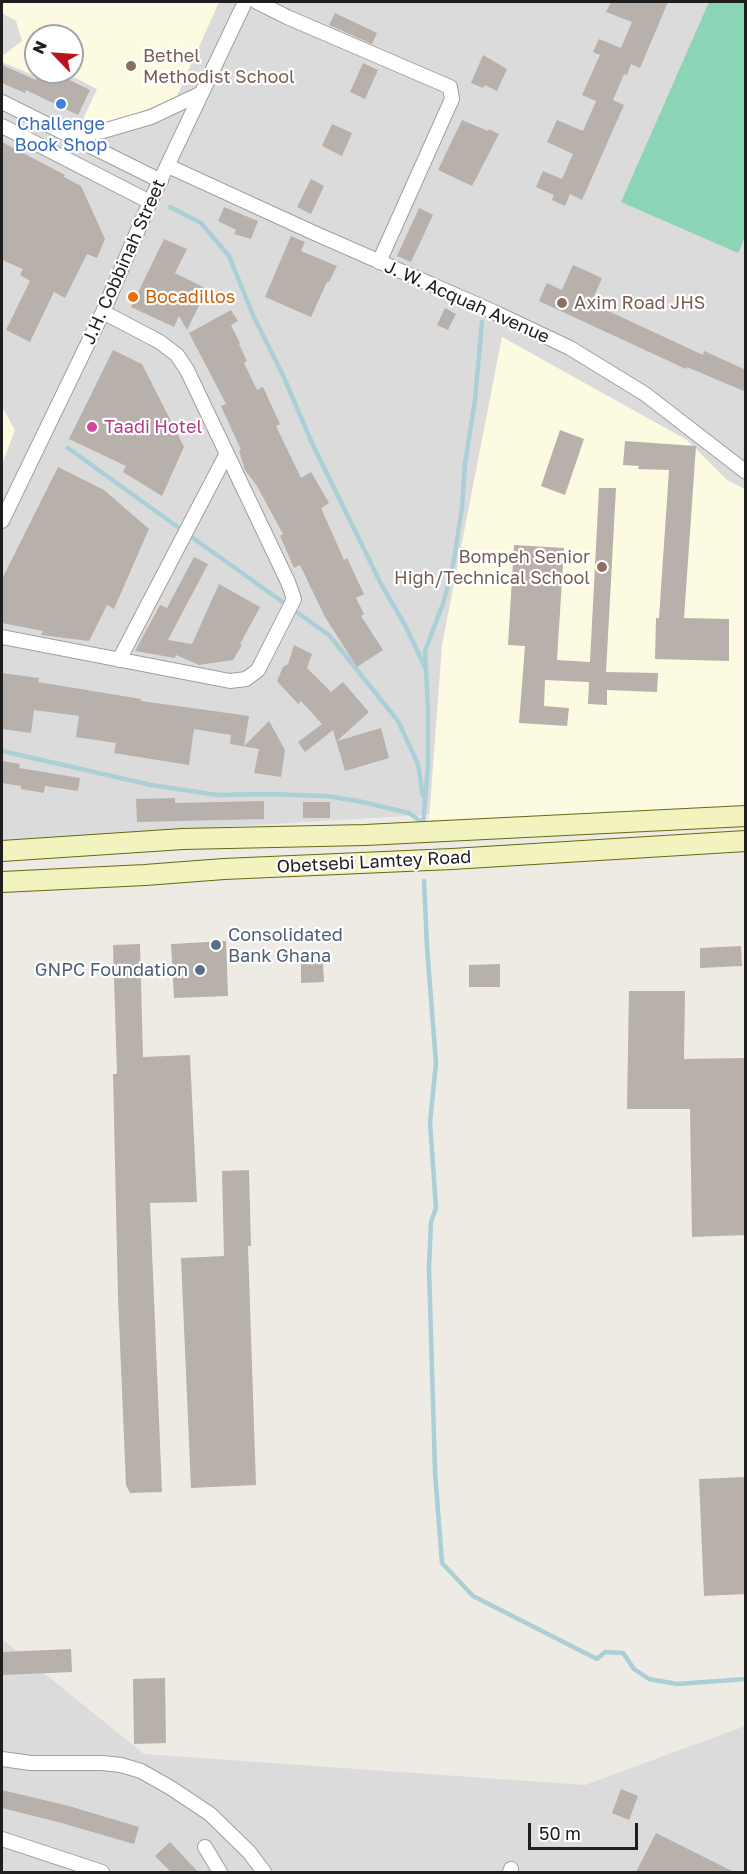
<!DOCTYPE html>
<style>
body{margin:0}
#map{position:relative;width:747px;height:1874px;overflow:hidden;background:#eeebe5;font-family:"Golos Text",sans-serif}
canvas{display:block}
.frame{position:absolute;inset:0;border:3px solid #1e1e1e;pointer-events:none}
.north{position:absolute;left:24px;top:24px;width:60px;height:60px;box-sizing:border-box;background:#fff;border:2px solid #a5a5a5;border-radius:50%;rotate:295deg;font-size:16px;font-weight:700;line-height:24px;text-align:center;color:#1e1e1e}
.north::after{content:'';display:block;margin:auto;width:21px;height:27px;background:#b9141a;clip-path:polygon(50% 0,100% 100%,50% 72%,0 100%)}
.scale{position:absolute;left:528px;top:1823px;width:110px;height:27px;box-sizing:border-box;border:3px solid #1e1e1e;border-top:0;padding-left:8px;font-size:18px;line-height:21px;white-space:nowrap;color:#1e1e1e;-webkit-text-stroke:4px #fff;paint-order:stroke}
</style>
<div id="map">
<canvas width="747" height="1874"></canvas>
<div class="frame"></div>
<div class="north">N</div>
<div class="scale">50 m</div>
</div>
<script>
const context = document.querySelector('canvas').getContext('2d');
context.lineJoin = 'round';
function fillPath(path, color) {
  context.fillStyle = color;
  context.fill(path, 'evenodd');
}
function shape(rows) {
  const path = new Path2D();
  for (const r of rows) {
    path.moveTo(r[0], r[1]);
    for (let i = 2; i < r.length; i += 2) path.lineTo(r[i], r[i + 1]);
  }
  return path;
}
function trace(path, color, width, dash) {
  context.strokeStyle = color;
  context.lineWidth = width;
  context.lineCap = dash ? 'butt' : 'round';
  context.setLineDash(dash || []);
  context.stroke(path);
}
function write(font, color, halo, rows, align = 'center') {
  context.font = font + ' "Golos Text",sans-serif';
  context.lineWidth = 4.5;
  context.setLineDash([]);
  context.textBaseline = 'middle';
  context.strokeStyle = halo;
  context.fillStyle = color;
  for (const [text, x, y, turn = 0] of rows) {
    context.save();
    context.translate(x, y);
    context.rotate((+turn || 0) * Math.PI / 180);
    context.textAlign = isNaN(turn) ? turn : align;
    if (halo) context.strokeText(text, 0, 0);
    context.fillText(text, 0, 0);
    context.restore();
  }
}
fillPath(shape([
 [2,2,745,2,745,796,2,840],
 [36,36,72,36,72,72,36,72],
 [2,1639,144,1754,585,1785,745,1726,745,1872,2,1872]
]), '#dcdbdb');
fillPath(shape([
 [2,2,219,2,177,96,110,126,83,119,97,89,64,72,72,72,72,36,36,36,36,69,33,75,2,62,2,56,22,41,16,21,2,13],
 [502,337,687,440,727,480,745,489,745,808,429,820,442,645],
 [2,407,15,430,2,464]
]), '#fcfbe1');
fillPath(shape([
 [709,2,745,2,746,235,738,253,621,202]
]), '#8bd5b6');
trace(shape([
 [170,207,201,223,229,256,253,315,282,373,312,443,381,584,405,625,425,667],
 [68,448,182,530],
 [193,538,284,603],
 [298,613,329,635,398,721,418,764,423,796],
 [2,751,151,785,217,795,269,794,326,796,358,801,409,813,423,823],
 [423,823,428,767,428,708,425,651,444,601,454,560,462,507,465,464,475,400,482,322],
 [424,881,427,947,436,1063,430,1122,436,1208,431,1222,429,1267,435,1472,442,1563,473,1596,597,1659,605,1652,623,1653,634,1669,649,1679,677,1684,746,1679]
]), '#aacfd7', 4.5);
fillPath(shape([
 [611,2,668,2,640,68,631,64,627,75,624,74,613,100,624,105,582,200,570,194,565,206,552,200,554,195,536,187,543,171,562,179,573,154,547,142,557,120,583,131,596,101,582,95,600,55,593,52,599,39,621,48,632,22,606,12],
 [335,13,377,33,372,44,329,25],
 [483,55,507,69,497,91,485,85,483,88,471,83],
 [363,63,378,70,365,99,350,92],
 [2,65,36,80,40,72,53,72,90,90,78,115,26,90,25,93,2,83],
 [462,120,488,131,489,129,499,134,472,186,438,170],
 [332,124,352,133,342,156,322,146],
 [2,142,65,175,64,177,81,186,105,239,97,258,87,254,65,298,54,292,30,342,6,330,30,281,20,275,23,269,2,260],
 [311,179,324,186,311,214,297,207],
 [224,207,258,221,251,239,234,234,236,230,218,221],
 [419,208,433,215,411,262,397,256],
 [291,236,305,242,301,251,337,266,329,282,327,282,311,317,265,297],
 [164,239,187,249,175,273,207,289,187,330,179,316,174,327,131,307],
 [573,265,602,278,591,303,703,355,704,351,746,370,746,392,687,367,686,369,539,301,547,283,562,290],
 [445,308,456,314,448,330,437,325],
 [231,310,238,321,231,325,240,343,239,344,247,361,244,363,257,390,263,387,280,424,276,426,301,478,311,472,329,503,321,508,344,560,347,558,364,594,356,598,364,614,361,616,383,650,357,667,325,617,300,565,294,568,280,536,283,534,257,486,245,470,239,451,241,450,221,406,226,404,189,333],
 [113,350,142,364,184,447,162,496,123,472,126,466,69,439],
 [560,430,584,439,565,495,541,486],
 [625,441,696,446,684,618,729,619,729,661,655,659,656,618,659,618,669,470,638,469,639,466,623,465],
 [58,467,104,490,149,529,114,609,107,605,89,641,41,635,43,631,2,623,2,579],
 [599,488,616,488,606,672,658,673,657,692,607,690,607,705,588,704,589,682,545,680,544,706,569,708,567,726,519,723,525,646,508,645,514,545,564,548,557,660,590,662],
 [194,557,208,564,168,640,192,644,219,584,260,607,240,644,242,645,233,660,199,665,176,655,175,658,135,651,160,605,167,608],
 [294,645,312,654,307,668,331,692,343,682,369,712,337,741,381,728,389,758,345,771,333,730,305,752,298,742,322,724,301,701,298,704,277,681,283,667,288,664],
 [2,673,39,678,38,682,141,699,141,701,249,716,244,746,269,721,285,750,281,777,254,773,259,749,230,744,231,735,194,729,189,765,114,753,116,743,76,737,79,716,34,710,31,733,2,729],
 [2,761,20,764,19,768,80,778,78,791,45,786,44,793,21,789,21,786,2,783],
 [175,798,175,803,264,801,264,819,137,822,136,799],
 [303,802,330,802,330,818,303,818],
 [226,941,228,996,174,998,171,944],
 [140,944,143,1057,190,1055,197,1202,150,1203,162,1492,130,1493,126,1485,118,1297,113,1074,117,1074,113,945],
 [741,946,742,966,700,968,700,948],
 [323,963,324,982,301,983,301,964],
 [500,964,500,987,469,987,469,965],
 [629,991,685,991,684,1059,746,1058,746,1235,692,1237,690,1109,627,1109],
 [249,1170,251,1246,248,1246,256,1485,191,1488,181,1258,224,1256,222,1171],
 [746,1477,746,1594,704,1596,699,1479],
 [71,1649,72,1672,2,1675,2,1652],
 [165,1678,166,1743,134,1744,133,1679],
 [621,1789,638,1796,629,1820,612,1813],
 [2,1790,69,1806,139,1827,134,1844,58,1822,2,1808],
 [656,1833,734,1872,636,1872],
 [170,1842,198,1872,171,1872,155,1856]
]), '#b7b0ab');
const street = shape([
 [257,2,287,17,450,87,452,99,379,262],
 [2,102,161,181],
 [2,126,150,202],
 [71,136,103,131,151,117,202,93],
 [168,166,312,232,494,312,570,348,645,394,746,472],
 [2,521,103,312,150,202,245,2],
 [2,637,230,681,246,679,258,670,294,599,288,582,187,370,177,355,160,342,103,312],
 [119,660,226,455],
 [2,1759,31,1763,102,1763,121,1765,141,1771,171,1788,210,1814,249,1852,264,1872],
 [2,1839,102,1872],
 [205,1847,220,1872],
 [510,1872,511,1869]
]);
const secondary = shape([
 [2,851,183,839,365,835,746,816],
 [2,882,145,875,224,869,452,859,746,841]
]);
trace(street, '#9f9f9f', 16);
trace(secondary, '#646b10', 22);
trace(street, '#fff', 14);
trace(secondary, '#f2f3bf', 20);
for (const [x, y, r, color] of [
 [131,66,6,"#8d6e63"],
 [61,104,6,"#3f7fe0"],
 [133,297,6,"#e8710a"],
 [562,303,6,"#8d6e63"],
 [92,427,6,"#d1479c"],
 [602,567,6,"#8d6e63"],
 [216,945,6,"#5c6f8a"],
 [200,970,6,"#5c6f8a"]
]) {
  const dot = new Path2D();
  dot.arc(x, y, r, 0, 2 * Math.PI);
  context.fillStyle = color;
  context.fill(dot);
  trace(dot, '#fff', 2);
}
write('18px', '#785e54', '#fff', [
 ["Bethel",143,56],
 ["Methodist School",143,77],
 ["Axim Road JHS",574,303],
 ["Bompeh Senior",590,557,"right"],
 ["High/Technical School",590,578,"right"]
], 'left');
write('18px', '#366cbe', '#fff', [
 ["Challenge",61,124],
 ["Book Shop",61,145]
]);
write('18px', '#1e1e1e', '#fff', [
 ["J.H. Cobbinah Street",124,262,-66],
 ["J. W. Acquah Avenue",467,302,24],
 ["Obetsebi Lamtey Road",374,862,-3]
]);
write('18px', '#c56008', '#fff', [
 ["Bocadillos",145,297]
], 'left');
write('18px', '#b23c85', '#fff', [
 ["Taadi Hotel",104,427]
], 'left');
write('18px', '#4e5e75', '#fff', [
 ["Consolidated",228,935],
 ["Bank Ghana",228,956],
 ["GNPC Foundation",188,970,"right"]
], 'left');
</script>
